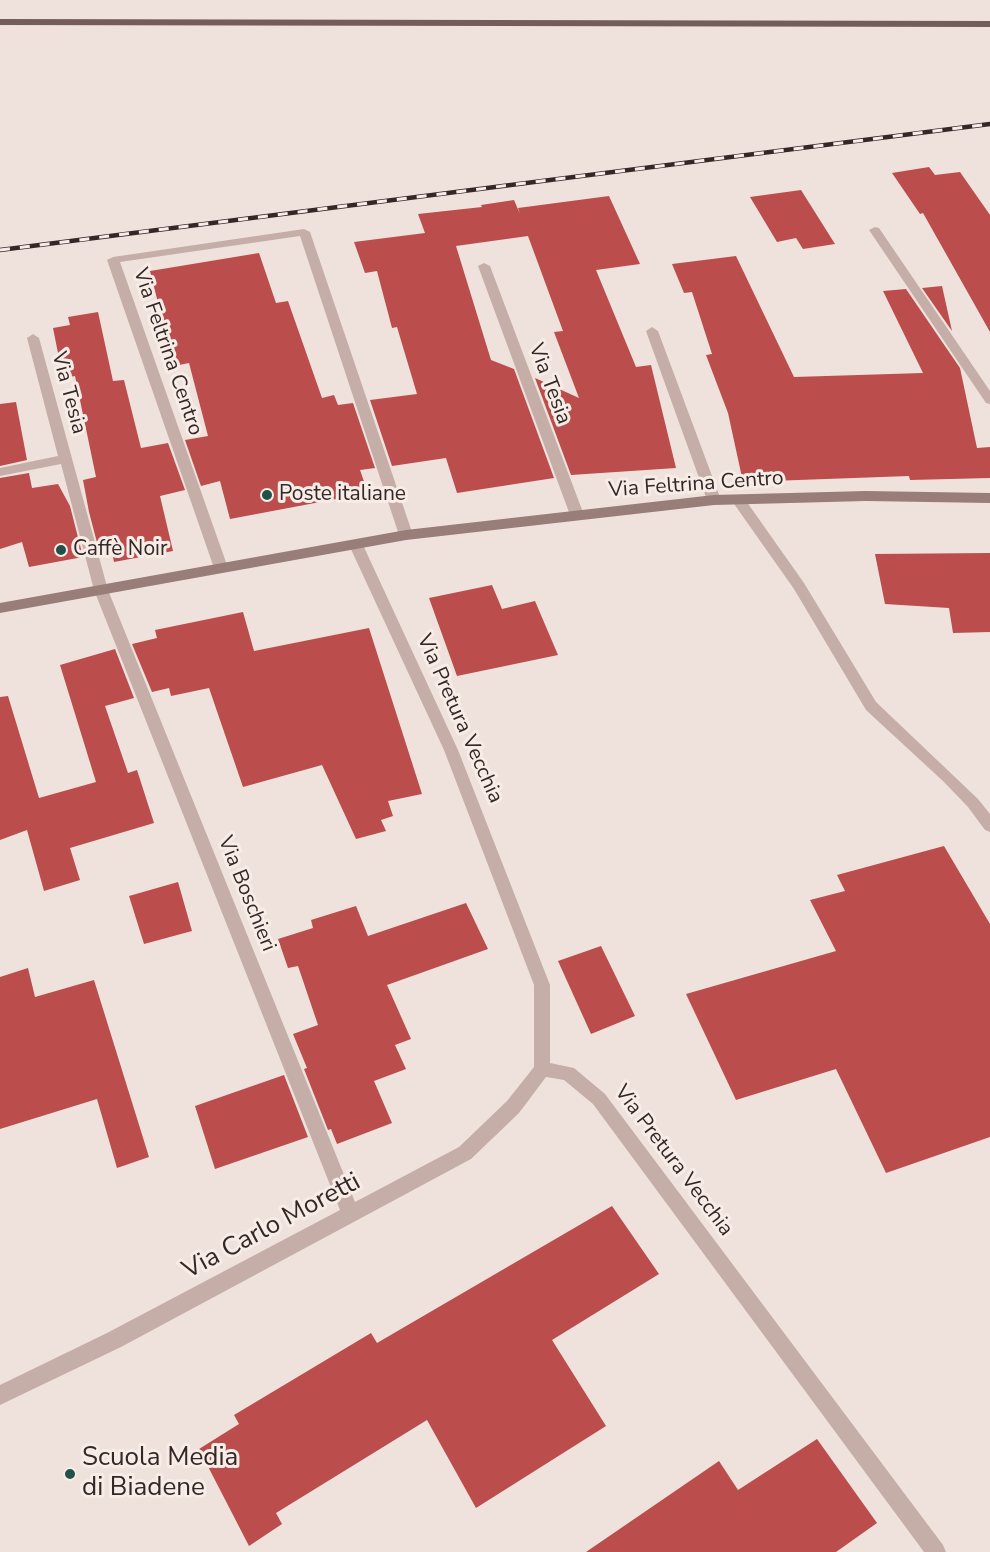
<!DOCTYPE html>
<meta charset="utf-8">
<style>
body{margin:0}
canvas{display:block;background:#efe1db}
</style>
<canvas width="990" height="1552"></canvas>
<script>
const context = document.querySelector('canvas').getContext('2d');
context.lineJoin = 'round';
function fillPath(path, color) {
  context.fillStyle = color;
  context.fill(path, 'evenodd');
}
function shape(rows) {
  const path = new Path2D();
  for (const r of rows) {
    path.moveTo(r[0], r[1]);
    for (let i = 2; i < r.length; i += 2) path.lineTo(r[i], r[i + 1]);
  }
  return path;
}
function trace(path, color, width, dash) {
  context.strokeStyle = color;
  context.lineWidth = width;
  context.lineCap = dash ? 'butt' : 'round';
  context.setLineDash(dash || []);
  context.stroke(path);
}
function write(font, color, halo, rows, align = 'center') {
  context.font = font + ' "Nunito Sans",sans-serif';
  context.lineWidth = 6;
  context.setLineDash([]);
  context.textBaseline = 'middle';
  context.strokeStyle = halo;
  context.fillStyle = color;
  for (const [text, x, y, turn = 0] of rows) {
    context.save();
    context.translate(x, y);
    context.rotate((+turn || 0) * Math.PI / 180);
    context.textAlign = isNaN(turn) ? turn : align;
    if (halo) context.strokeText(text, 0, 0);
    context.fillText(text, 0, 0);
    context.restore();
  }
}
fillPath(shape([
 [929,167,935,175,960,172,990,215,990,332,923,213,920,214,892,173],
 [801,190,835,244,803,249,796,238,777,242,750,197],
 [609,196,640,264,596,270,636,367,651,365,676,468,571,475,535,378,579,398,554,332,563,331,528,236,456,246,491,360,514,369,554,478,457,493,446,458,392,466,370,400,417,394,397,327,392,328,377,271,365,273,354,242,425,233,418,214,482,207,481,205,514,200,520,214,518,208],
 [259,253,276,303,288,301,322,398,334,395,338,405,353,403,375,468,360,470,368,493,230,519,220,481,201,486,185,440,208,436,189,363,174,366,150,271],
 [736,256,794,377,923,373,883,291,906,289,960,368,977,448,990,447,990,478,910,480,909,476,743,482,728,413,706,355,712,354,692,292,684,293,672,264],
 [942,286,952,331,922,288],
 [98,312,113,381,124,380,141,448,168,443,185,490,160,496,173,551,114,562,112,552,100,554,89,512,83,480,96,477,75,376,63,378,53,328,70,325,68,317],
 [16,402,27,460,0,466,0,404],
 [29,473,32,488,58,484,70,506,83,557,29,567,22,542,0,549,0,478],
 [990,553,990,632,953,633,949,608,885,604,875,554],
 [492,585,502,609,535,601,558,655,457,676,429,598],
 [243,612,254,651,369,628,422,794,388,801,393,816,381,820,386,831,356,839,322,765,243,787,209,688,171,696,169,688,152,692,132,644,157,638,155,630],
 [115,649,134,698,105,706,128,773,137,770,154,823,70,848,80,880,44,891,27,830,0,840,0,697,8,696,39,798,96,782,60,665],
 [944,846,990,924,990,1137,886,1173,836,1069,736,1100,686,994,836,951,810,900,845,891,837,875],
 [178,882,192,931,144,944,129,896],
 [466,903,488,949,387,985,411,1039,395,1045,406,1069,374,1081,392,1123,337,1144,331,1129,328,1130,304,1069,307,1068,293,1034,318,1025,298,966,288,968,278,939,313,928,311,920,356,906,368,936],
 [601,946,635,1016,591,1034,558,961],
 [28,968,35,997,94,980,149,1157,117,1168,97,1099,0,1129,0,977],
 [284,1075,308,1137,215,1169,195,1106],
 [612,1206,659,1274,552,1340,606,1426,476,1508,427,1420,276,1513,282,1524,249,1546,199,1449,239,1424,234,1415,371,1333,377,1343],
 [817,1439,877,1523,836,1552,586,1552,719,1461,738,1490]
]), '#bb4d4d');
fillPath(shape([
 [739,496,744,498,804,583,876,702,978,799,990,814,990,832,985,830,968,807,944,782,866,710,794,589,732,501,739,496]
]), '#c6aea8');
fillPath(shape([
 [875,227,879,228,990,391,990,404,986,403,869,230,875,227],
 [304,229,310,232,413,535,406,540,399,535,300,236,120,262,228,568,221,573,214,568,107,260,113,257,304,229],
 [484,263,490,266,584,515,582,518,572,518,570,515,478,266,484,263],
 [652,327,658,331,721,500,719,503,709,503,707,500,646,331,652,327],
 [33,334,39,338,108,590,355,1202,459,1147,507,1101,534,1067,534,985,444,750,349,545,356,540,363,545,458,750,550,985,550,1063,574,1068,605,1094,943,1545,946,1552,924,1552,593,1104,564,1080,546,1077,519,1113,471,1159,121,1347,0,1405,0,1385,107,1333,340,1210,94,590,61,464,0,476,0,468,58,456,27,338,33,334]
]), '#c6aea8');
fillPath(shape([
 [866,491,990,493,990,503,866,501,714,505,406,540,0,613,0,603,406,530,714,495,866,491]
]), '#997d79');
fillPath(shape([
 [0,19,990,21,990,27,0,25,0,19]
]), '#745c5a');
const rail = shape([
 [0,250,990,124]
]);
trace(rail, '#332827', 4.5);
trace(rail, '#f7ece6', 3, [10]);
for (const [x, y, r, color] of [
 [267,495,6,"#215149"],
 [61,550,6,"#215149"],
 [70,1474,6,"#215149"]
]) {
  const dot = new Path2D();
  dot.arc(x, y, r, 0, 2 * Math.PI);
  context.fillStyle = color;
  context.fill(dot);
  trace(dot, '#f7ece6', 2);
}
write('21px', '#332827', '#f7ece6', [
 ["Via Feltrina Centro",167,352,71],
 ["Via Tesia",549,384,69],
 ["Via Tesia",68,393,75],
 ["Via Feltrina Centro",696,485,-4],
 ["Via Pretura Vecchia",459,719,66],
 ["Via Boschieri",246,894,68],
 ["Via Pretura Vecchia",673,1161,53]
]);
write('21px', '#332827', '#f7ece6', [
 ["Poste italiane",279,495],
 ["Caffè Noir",73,550]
], 'left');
write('26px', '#332827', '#f7ece6', [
 ["Via Carlo Moretti",272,1227,-28]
]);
write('26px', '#332827', '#f7ece6', [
 ["Scuola Media",82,1459],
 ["di Biadene",82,1489]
], 'left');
</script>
